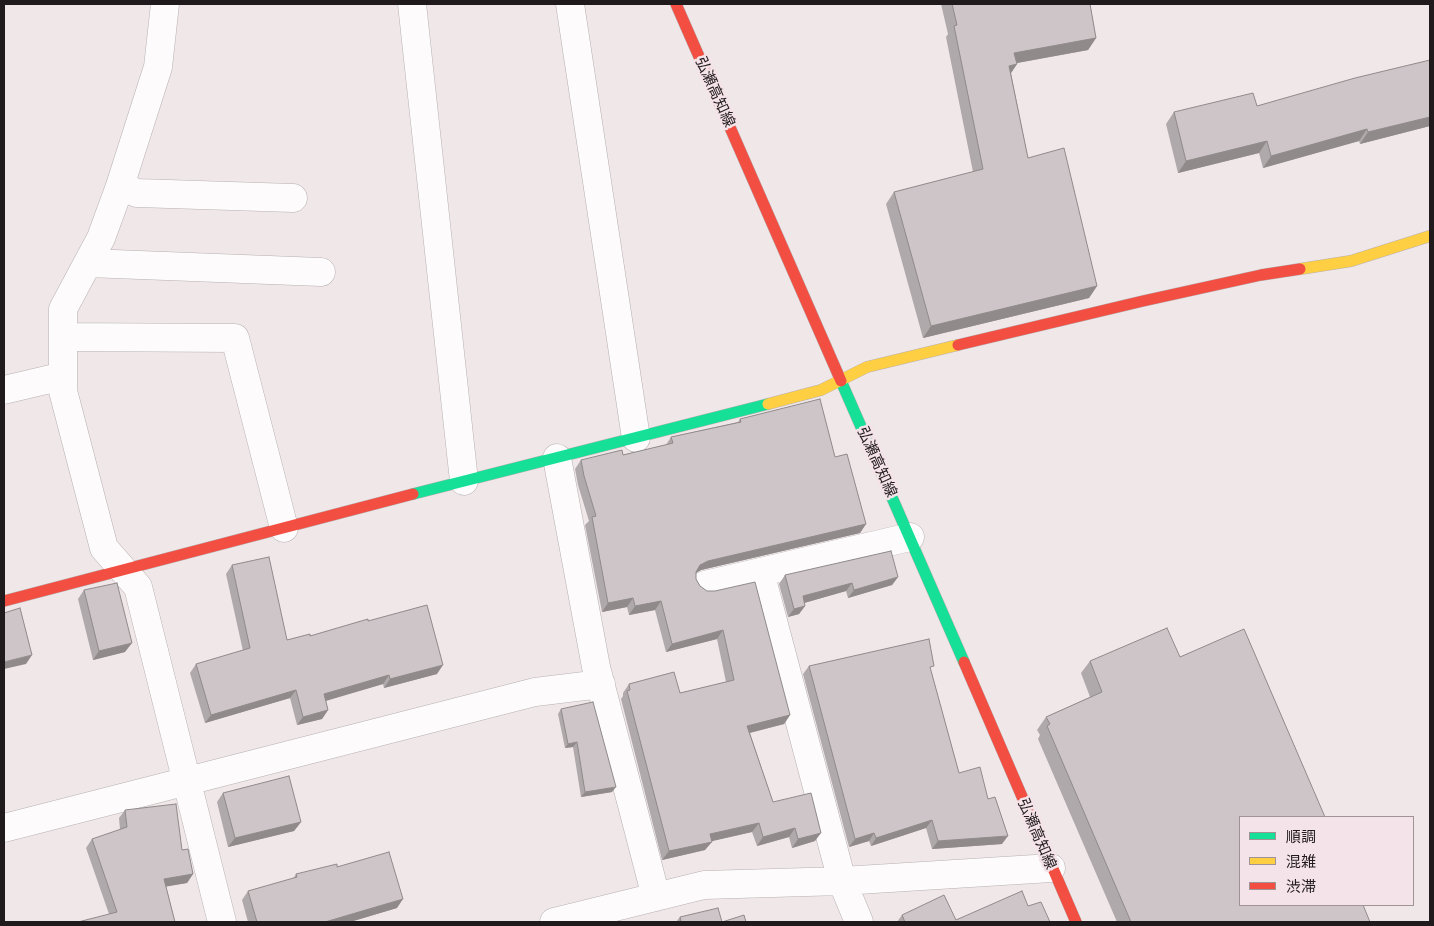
<!DOCTYPE html>
<meta charset="utf-8">
<style>
body{margin:0}
#map{position:relative;width:1434px;height:926px;overflow:hidden;background:#f0e7e9;font-family:"Playfair Display","Noto Sans JP",serif}
canvas{display:block}
.frame{position:absolute;inset:0;border:5px solid #201a1c;pointer-events:none}
.legend{position:absolute;left:1239px;top:816px;width:175px;height:90px;box-sizing:border-box;background:#f4e3e8;border:1px solid #9f9396;margin:0;padding:6px 9px;list-style:none;font-size:15px;color:#201a1c}
.legend li{display:flex;align-items:center;gap:10px;height:25px}
.legend b{width:25px;border:1px solid #9f9396}
</style>
<div id="map">
<canvas width="1434" height="926"></canvas>
<div class="frame"></div>
<ul class="legend">
<li><b style="height:6px;background:#16e098"></b>順調</li>
<li><b style="height:6px;background:#ffcf43"></b>混雑</li>
<li><b style="height:6px;background:#f24e42"></b>渋滞</li>
</ul>
</div>
<script>
const context = document.querySelector('canvas').getContext('2d');
context.lineJoin = 'round';
function shape(rows) {
  const path = new Path2D();
  for (const r of rows) {
    path.moveTo(r[0], r[1]);
    for (let i = 2; i < r.length; i += 2) path.lineTo(r[i], r[i + 1]);
  }
  return path;
}
function trace(path, color, width, dash) {
  context.strokeStyle = color;
  context.lineWidth = width;
  context.lineCap = dash ? 'butt' : 'round';
  context.setLineDash(dash || []);
  context.stroke(path);
}
function fillPath(path, color) {
  context.fillStyle = color;
  context.fill(path, 'evenodd');
}
function write(font, color, halo, rows, align = 'center') {
  context.font = font + ' "Playfair Display","Noto Sans JP",serif';
  context.lineWidth = 5;
  context.setLineDash([]);
  context.textBaseline = 'middle';
  context.strokeStyle = halo;
  context.fillStyle = color;
  for (const [text, x, y, turn = 0] of rows) {
    context.save();
    context.translate(x, y);
    context.rotate((+turn || 0) * Math.PI / 180);
    context.textAlign = isNaN(turn) ? turn : align;
    if (halo) context.strokeText(text, 0, 0);
    context.fillText(text, 0, 0);
    context.restore();
  }
}
const street = shape([
 [165,4,158,67,120,186,101,238,63,309,63,391,104,548,138,587,222,922],
 [412,4,464,481],
 [570,4,636,438],
 [120,186,137,193,293,198],
 [88,263,321,272],
 [63,337,235,338,284,528],
 [4,390,63,376],
 [557,458,596,667,656,897],
 [760,572,842,881,859,922],
 [705,585,910,537],
 [4,828,535,692,601,684],
 [554,922,704,885,842,881,1051,868]
]);
const fast = shape([
 [841,381,964,662],
 [413,494,768,404]
]);
const slow = shape([
 [1300,269,1351,261,1430,236],
 [768,404,821,390,867,367,958,345]
]);
const jam = shape([
 [676,4,841,381],
 [958,345,1143,301,1261,275,1300,269],
 [4,601,413,494],
 [964,662,1076,922]
]);
trace(street, '#b7b0b1', 29);
trace(fast, '#b7b0b1', 12);
trace(slow, '#b7b0b1', 12);
trace(jam, '#b7b0b1', 12);
trace(street, '#fdfbfc', 28);
trace(fast, '#16e098', 11);
trace(slow, '#ffcf43', 11);
trace(jam, '#f24e42', 11);
fillPath(shape([
 [941,4,1090,4,1096,38,1088,50,1017,63,1017,64,1011,73,1028,158,1097,286,1089,298,923,338,886,204,894,192,973,172,946,37,948,34],
 [1430,60,1430,126,1360,144,1359,141,1263,168,1259,153,1178,173,1166,124,1174,112,1257,106],
 [740,419,835,457,866,524,860,533,701,570,696,573,696,579,700,586,790,715,784,724,750,733,773,802,815,841,792,848,789,837,757,846,752,832,711,841,705,850,662,860,621,699,623,696,623,693,629,684,680,693,726,682,717,639,666,652,655,610,629,615,627,607,602,612,585,525,589,521,578,485,575,469,581,460,623,455,666,445,671,437,738,422],
 [232,565,287,640,310,636,368,621,437,674,384,688,383,684,326,701,328,710,322,719,297,725,290,698,205,723,190,673,196,664,243,651,226,574],
 [785,575,898,577,892,585,848,598,846,591,804,603,805,606,799,614,788,617,779,584],
 [84,590,125,652,93,660,78,599],
 [1180,657,1370,922,1117,922,1038,739,1040,735,1037,730,1046,717,1090,697,1081,673,1090,661],
 [809,666,931,671,959,773,988,799,1002,844,932,849,926,828,871,846,869,841,849,847,803,674],
 [561,709,612,792,581,797,573,747,565,748,558,714],
 [223,793,301,822,294,831,228,847,217,802],
 [125,810,182,850,193,874,187,883,166,886,175,922,109,914,86,848,92,839,120,830,119,818],
 [337,867,397,908,350,922,248,922,242,900,248,891,293,879,296,874],
 [1028,906,1050,922,897,922,902,915,956,920],
 [680,917,722,922,746,922,676,922]
]), '#b0a9ab');
fillPath(shape([
 [1096,38,1088,50,1006,65,1014,53],
 [1017,64,1009,76,1009,66],
 [1430,117,1430,126,1360,144,1368,132],
 [1367,129,1359,141,1263,168,1271,156],
 [1267,141,1259,153,1178,173,1186,161],
 [1097,286,1089,298,923,338,931,326],
 [866,524,860,533,701,570,694,574,700,565,708,561],
 [898,577,892,585,848,598,854,590],
 [852,583,846,591,797,605,803,596],
 [633,598,627,607,602,612,608,603],
 [661,601,655,610,629,615,635,606],
 [805,606,799,614,788,617,794,609],
 [723,630,717,639,666,652,672,644],
 [132,643,125,652,93,660,99,651],
 [32,655,26,664,4,669,4,662],
 [443,665,437,674,384,688,390,679],
 [389,675,383,684,318,703,324,694],
 [296,690,290,698,205,723,211,715],
 [328,710,322,719,297,725,303,717],
 [790,715,784,724,741,735,747,726],
 [577,742,573,747,565,748,568,744],
 [616,787,612,792,581,797,585,792],
 [932,820,926,828,871,846,876,838],
 [301,822,294,831,228,847,235,838],
 [759,823,752,832,704,843,710,834],
 [795,828,789,837,757,846,763,837],
 [821,833,815,841,792,848,798,839],
 [874,833,869,841,849,847,855,839],
 [1008,836,1002,844,932,849,938,841],
 [712,842,705,850,662,860,669,851],
 [193,874,187,883,158,888,164,879],
 [403,899,397,908,350,922,325,922]
]), '#908a8b');
const building = shape([
 [952,4,1090,4,1096,38,1014,53,1017,64,1009,66,1028,158,1064,148,1097,286,931,326,894,192,983,169,954,26,957,25,952,4],
 [1430,60,1430,117,1368,132,1367,129,1271,156,1267,141,1186,161,1174,112,1253,93,1257,106,1355,78,1430,60],
 [820,399,835,457,847,454,866,524,708,561,700,565,696,572,696,579,700,586,707,591,715,591,755,582,790,715,747,726,773,802,811,793,821,833,798,839,795,828,763,837,759,823,710,834,712,842,669,851,627,691,630,690,629,684,674,672,680,693,734,680,723,630,672,644,661,601,635,606,633,598,608,603,592,517,596,516,584,476,581,460,622,450,623,455,673,443,671,437,741,422,740,419,820,399],
 [891,551,898,577,854,590,852,583,803,596,805,606,794,609,785,575,891,551],
 [269,557,287,640,310,634,310,636,368,619,368,621,427,605,443,665,390,679,389,675,324,694,328,710,303,717,296,690,211,715,196,664,250,648,232,565,269,557],
 [117,583,132,643,99,651,84,590,117,583],
 [20,608,32,655,4,662,4,613,20,608],
 [1167,628,1180,657,1244,629,1325,817,1240,817,1240,905,1363,905,1370,922,1131,922,1047,726,1050,724,1046,717,1102,692,1090,661,1167,628],
 [929,639,934,666,930,667,959,773,980,767,988,799,995,797,1008,836,938,841,932,820,876,838,874,833,855,839,809,666,929,639],
 [593,702,616,787,585,792,577,742,568,744,561,709,593,702],
 [289,776,301,822,235,838,223,793,289,776],
 [176,804,182,850,188,849,193,874,164,879,175,922,78,922,117,912,92,839,127,827,125,810,176,804],
 [389,852,403,899,325,922,257,922,248,891,297,877,296,874,337,864,337,867,389,852],
 [1022,891,1028,906,1041,902,1050,922,905,922,902,915,944,895,956,920,1022,891],
 [718,908,722,922,744,915,746,922,681,922,680,917,718,908]
]);
fillPath(building, '#cdc5c7');
trace(building, '#908a8b', 1);
write('15px', '#201a1c', '#f4e3e8', [
 ["弘瀬高知線",715,92,66],
 ["弘瀬高知線",877,462,66],
 ["弘瀬高知線",1037,834,67]
]);
</script>
